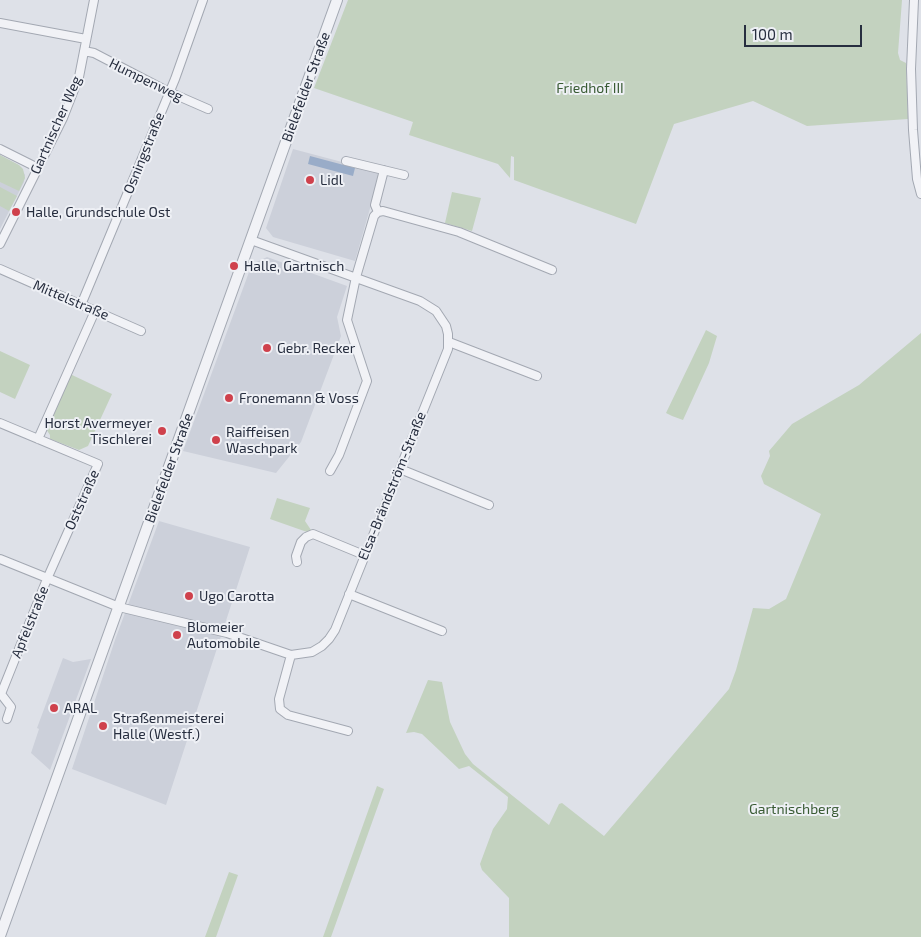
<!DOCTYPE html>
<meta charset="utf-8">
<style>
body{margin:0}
#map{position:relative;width:921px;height:937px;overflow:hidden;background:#dee1e8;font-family:"Exo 2",sans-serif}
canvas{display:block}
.scale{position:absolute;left:744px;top:25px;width:118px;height:22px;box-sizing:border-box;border:2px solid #272e3f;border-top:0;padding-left:6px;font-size:15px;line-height:18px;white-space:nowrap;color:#272e3f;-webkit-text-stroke:4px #eef0f5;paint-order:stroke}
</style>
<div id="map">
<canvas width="921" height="937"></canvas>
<div class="scale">100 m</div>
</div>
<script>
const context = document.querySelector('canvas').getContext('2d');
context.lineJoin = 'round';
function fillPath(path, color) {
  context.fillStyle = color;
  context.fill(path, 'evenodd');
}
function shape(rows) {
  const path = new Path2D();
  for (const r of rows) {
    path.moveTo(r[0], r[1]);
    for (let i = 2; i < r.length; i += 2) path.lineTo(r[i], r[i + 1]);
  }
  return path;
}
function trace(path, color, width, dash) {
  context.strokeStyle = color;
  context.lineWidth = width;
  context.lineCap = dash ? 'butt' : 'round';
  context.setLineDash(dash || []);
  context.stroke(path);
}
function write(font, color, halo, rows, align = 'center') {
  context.font = font + ' "Exo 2",sans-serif';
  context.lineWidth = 4;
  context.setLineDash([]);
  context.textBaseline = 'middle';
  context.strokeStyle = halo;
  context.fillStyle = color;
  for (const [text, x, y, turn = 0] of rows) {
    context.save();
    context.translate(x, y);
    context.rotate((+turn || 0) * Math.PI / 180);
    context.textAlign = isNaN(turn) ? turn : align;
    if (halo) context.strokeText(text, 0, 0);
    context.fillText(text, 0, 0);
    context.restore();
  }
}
fillPath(shape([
 [293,149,376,171,379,177,355,261,273,237,266,228],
 [0,155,21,167,25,175,24,182,0,229],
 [267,257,347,286,337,317,341,336,301,442,276,473,183,451,252,264],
 [159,521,250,547,166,805,72,769,115,640],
 [63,658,73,662,91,659,50,770,31,753,39,729,37,728]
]), '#ccd0da');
fillPath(shape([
 [348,0,902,0,898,53,900,60,906,63,908,119,807,126,753,101,674,124,636,224,514,180,514,157,511,156,510,178,498,164,409,135,413,122,314,88],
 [0,155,19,165,23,169,25,178,19,191,0,182],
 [0,187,17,196,9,211,0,206],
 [452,192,481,198,472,231,445,223],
 [706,330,717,336,709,363,683,420,672,416,666,413],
 [921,333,921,937,509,937,509,898,482,870,480,864,493,829,507,809,508,797,469,766,459,769,422,734,414,732,406,733,428,680,442,682,450,722,465,754,473,764,549,825,559,804,562,803,604,836,729,689,736,670,753,608,769,609,786,599,821,514,764,484,761,476,770,456,769,451,792,424,859,385],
 [0,351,30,365,15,399,0,392],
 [70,374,112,394,88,446,79,450,50,439,50,435,46,429],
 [277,498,310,508,305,521,311,530,307,532,270,519],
 [377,786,384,789,331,937,323,937],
 [229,872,238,875,216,937,205,937]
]), '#c3d2bf');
fillPath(shape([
 [310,156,355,168,353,176,308,164]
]), '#99acc8');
const minor = shape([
 [914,0,911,69,913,130,917,179,921,194],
 [0,23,86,39],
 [84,51,94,53,169,92,208,109],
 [0,149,38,168],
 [346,161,404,175],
 [378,212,383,211,459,232,552,270],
 [378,212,375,205,384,170],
 [0,244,63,118,79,77,94,0],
 [0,269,141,331],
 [81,305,175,79,203,0],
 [449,342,537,376],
 [0,423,98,464,47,579,1,694,11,707,7,719],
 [38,439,95,311],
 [400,469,489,505],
 [330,471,339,455,367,381,347,320,356,277,374,216,378,212],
 [0,559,119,607,227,633,291,655,312,652,322,646,329,639,335,630,448,349,448,334,446,326,436,311,420,301,251,240],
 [297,562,296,556,301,542,306,537,313,534,364,555],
 [349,594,442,631],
 [291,655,279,699,280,709,288,715,348,731]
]);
const tertiary = shape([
 [0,936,337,0]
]);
trace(minor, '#a3a8b2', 10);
trace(tertiary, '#a3a8b2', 12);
trace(minor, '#f1f2f6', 8);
trace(tertiary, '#f1f2f6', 10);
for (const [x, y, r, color] of [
 [310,180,5,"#cf414c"],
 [16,212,5,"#cf414c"],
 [234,266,5,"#cf414c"],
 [267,348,5,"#cf414c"],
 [229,398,5,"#cf414c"],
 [162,431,5,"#cf414c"],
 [216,440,5,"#cf414c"],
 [189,596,5,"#cf414c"],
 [177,635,5,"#cf414c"],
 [54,708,5,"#cf414c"],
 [103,726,5,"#cf414c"]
]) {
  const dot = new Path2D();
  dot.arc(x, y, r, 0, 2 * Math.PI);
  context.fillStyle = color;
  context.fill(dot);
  trace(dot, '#eef0f5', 2);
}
write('14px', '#272e3f', '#eef0f5', [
 ["Humpenweg",146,80,26],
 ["Bielefelder Straße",306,87,-70],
 ["Gartnischer Weg",56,125,-66],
 ["Osningstraße",144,153,-68],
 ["Mittelstraße",71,300,23],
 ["Bielefelder Straße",169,468,-70],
 ["Elsa-Brändström-Straße",392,486,-68],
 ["Oststraße",82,500,-66],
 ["Apfelstraße",30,622,-68]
]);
write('14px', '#395b34', '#eef0f5', [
 ["Friedhof III",590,88],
 ["Gartnischberg",794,809]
]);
write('14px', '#272e3f', '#eef0f5', [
 ["Lidl",320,180],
 ["Halle, Grundschule Ost",26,212],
 ["Halle, Gartnisch",244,266],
 ["Gebr. Recker",277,348],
 ["Fronemann & Voss",239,398],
 ["Horst Avermeyer",152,423,"right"],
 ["Tischlerei",152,439,"right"],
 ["Raiffeisen",226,432],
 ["Waschpark",226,448],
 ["Ugo Carotta",199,596],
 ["Blomeier",187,627],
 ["Automobile",187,643],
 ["ARAL",64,708],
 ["Straßenmeisterei",113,718],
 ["Halle (Westf.)",113,734]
], 'left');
</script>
